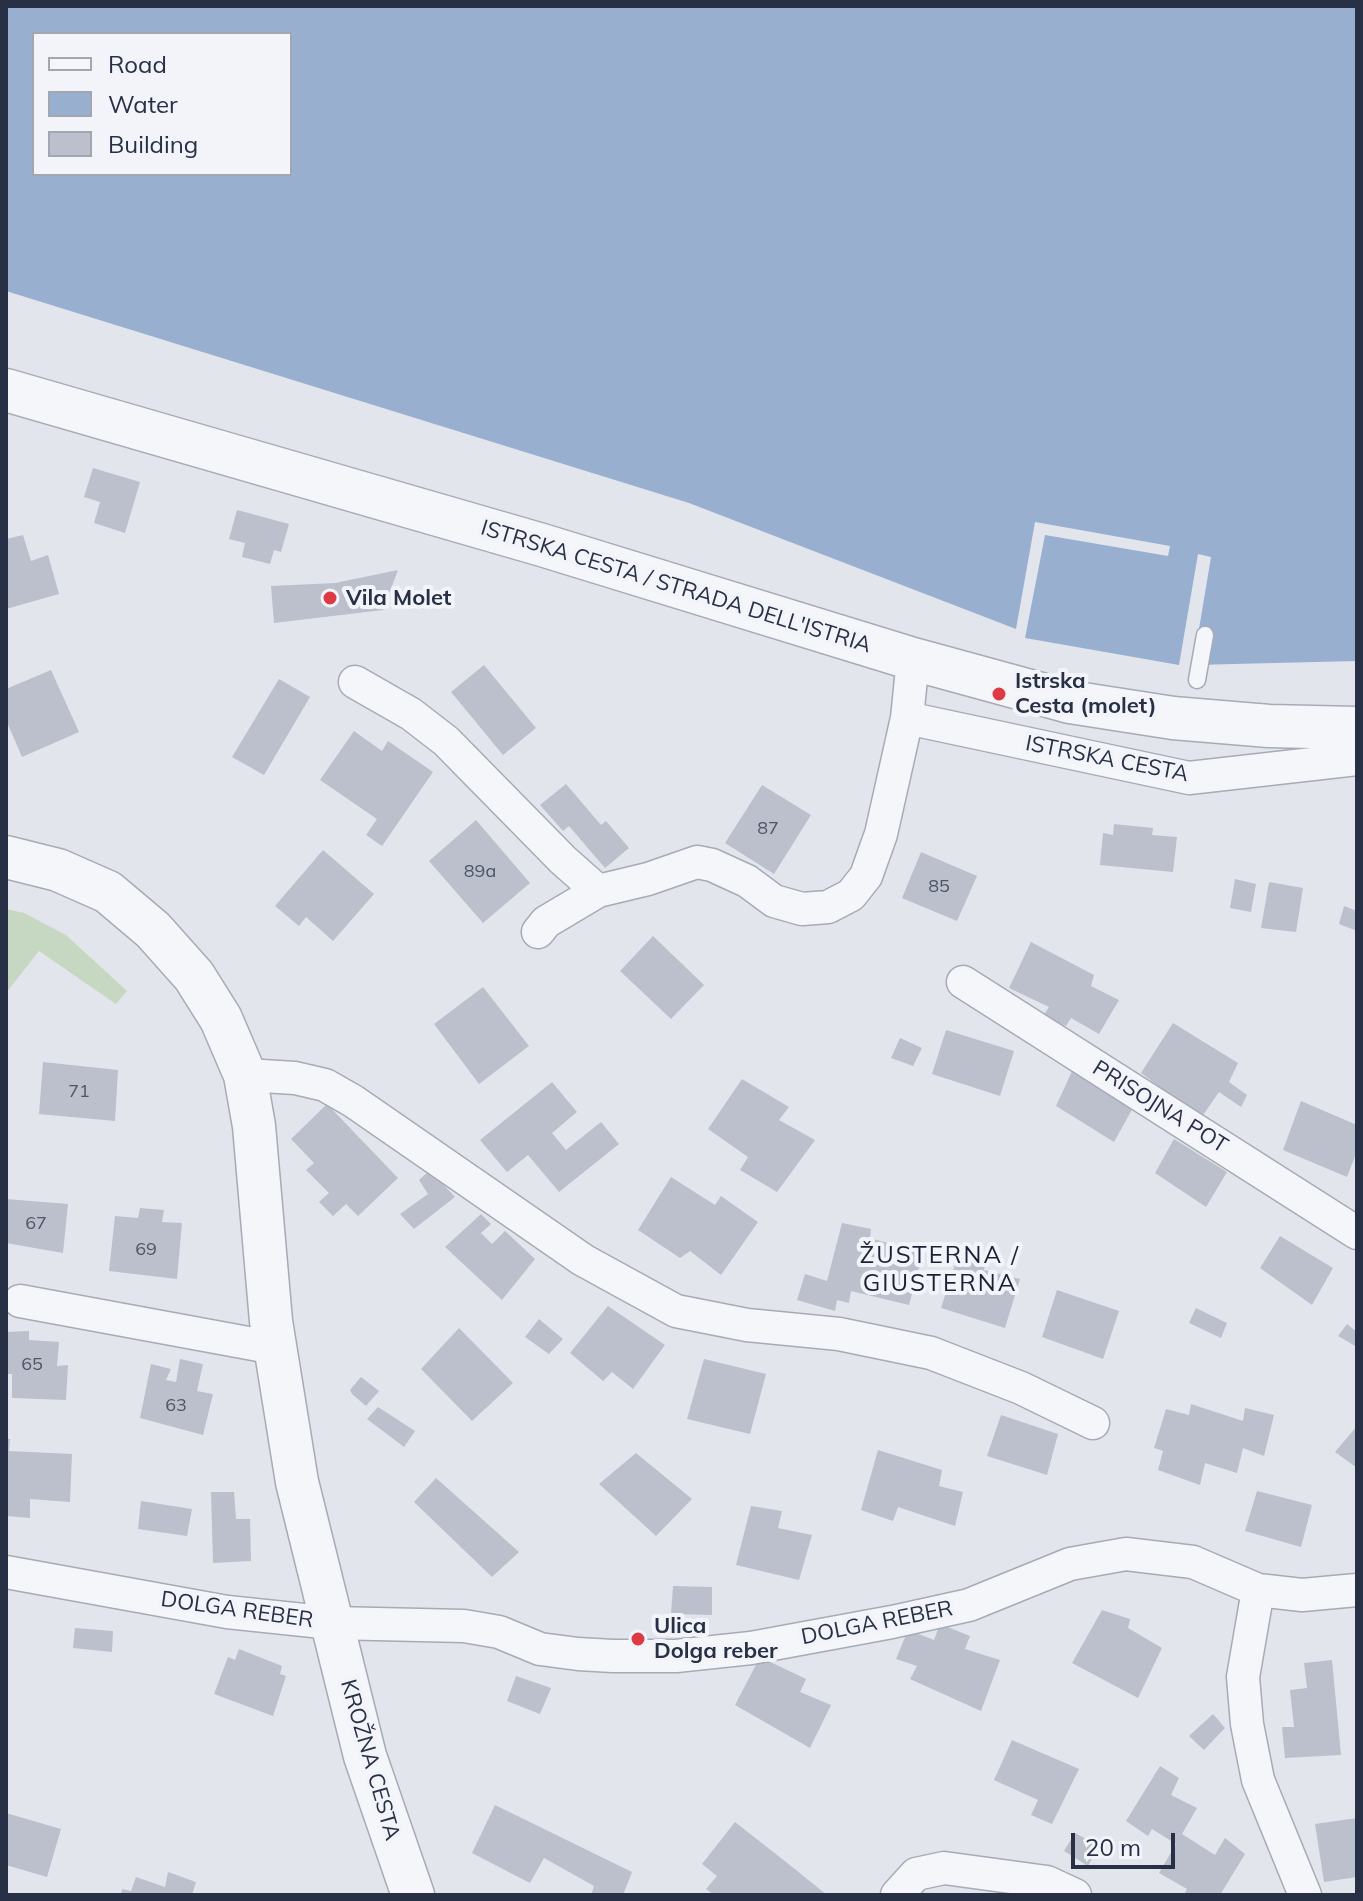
<!DOCTYPE html>
<meta charset="utf-8">
<style>
body{margin:0}
#map{position:relative;width:1363px;height:1901px;overflow:hidden;background:#e2e5ec;font-family:Mulish,sans-serif}
canvas{display:block}
.frame{position:absolute;inset:0;border:8px solid #283046;pointer-events:none}
.legend{position:absolute;left:32px;top:32px;width:260px;height:144px;box-sizing:border-box;background:#f2f4f9;border:2px solid #a1a6b1;margin:0;padding:10px 14px;list-style:none;font-size:24px;color:#283046}
.legend li{display:flex;align-items:center;gap:16px;height:40px}
.legend b{width:40px;border:2px solid #a1a6b1}
.scale{position:absolute;left:1071px;top:1833px;width:104px;height:36px;box-sizing:border-box;border:4px solid #283046;border-top:0;padding-left:10px;font-size:24px;line-height:28px;white-space:nowrap;color:#283046;-webkit-text-stroke:6px #f2f4f9;paint-order:stroke}
</style>
<div id="map">
<canvas width="1363" height="1901"></canvas>
<div class="frame"></div>
<ul class="legend">
<li><b style="height:10px;background:#f5f6fa"></b>Road</li>
<li><b style="height:22px;background:#99afd0"></b>Water</li>
<li><b style="height:22px;background:#bbc0cc"></b>Building</li>
</ul>
<div class="scale">20 m</div>
</div>
<script>
const context = document.querySelector('canvas').getContext('2d');
context.lineJoin = 'round';
function fillPath(path, color) {
  context.fillStyle = color;
  context.fill(path, 'evenodd');
}
function shape(rows) {
  const path = new Path2D();
  for (const r of rows) {
    path.moveTo(r[0], r[1]);
    for (let i = 2; i < r.length; i += 2) path.lineTo(r[i], r[i + 1]);
  }
  return path;
}
function trace(path, color, width, dash) {
  context.strokeStyle = color;
  context.lineWidth = width;
  context.lineCap = dash ? 'butt' : 'round';
  context.setLineDash(dash || []);
  context.stroke(path);
}
function write(font, color, halo, rows, align = 'center') {
  context.font = font + ' Mulish,sans-serif';
  context.lineWidth = 8;
  context.setLineDash([]);
  context.textBaseline = 'middle';
  context.strokeStyle = halo;
  context.fillStyle = color;
  for (const [text, x, y, turn = 0] of rows) {
    context.save();
    context.translate(x, y);
    context.rotate((+turn || 0) * Math.PI / 180);
    context.textAlign = isNaN(turn) ? turn : align;
    if (halo) context.strokeText(text, 0, 0);
    context.fillText(text, 0, 0);
    context.restore();
  }
}
fillPath(shape([
 [6,909,24,913,66,935,127,991,116,1004,39,951,6,993]
]), '#c6d7c2');
fillPath(shape([
 [6,6,1357,6,1357,661,1193,665,1211,557,1198,554,1179,665,1025,638,1045,535,1168,556,1170,546,1035,522,1016,629,689,503,6,291],
 [34,34,290,34,290,174,34,174]
]), '#99afd0');
fillPath(shape([
 [93,468,140,482,125,533,94,523,100,502,84,497],
 [237,510,289,524,281,552,274,550,270,564,242,557,245,543,229,539],
 [23,535,31,561,48,555,59,594,6,609,6,539],
 [398,570,383,610,274,623,271,586,335,583],
 [484,665,536,728,503,755,451,692],
 [51,670,79,732,22,757,6,720,6,689],
 [279,679,310,697,264,775,232,757],
 [354,731,382,751,388,741,433,772,382,846,366,835,377,819,320,780],
 [566,784,601,825,606,821,629,848,605,868,569,826,563,831,540,805],
 [762,785,811,815,774,874,725,843],
 [476,820,530,883,483,923,429,861],
 [1114,824,1153,828,1152,835,1177,837,1173,872,1100,865,1103,833,1113,835],
 [323,850,374,894,333,941,306,917,299,926,275,906],
 [921,852,977,876,957,921,902,898],
 [1235,879,1256,884,1251,912,1230,908],
 [1269,882,1303,888,1296,932,1261,928],
 [1344,906,1357,911,1357,931,1339,924],
 [653,936,704,985,671,1019,620,971],
 [1031,942,1094,975,1091,986,1119,1000,1099,1034,1071,1018,1066,1026,1043,1016,1049,1007,1009,988],
 [483,987,529,1046,479,1084,434,1024],
 [1173,1023,1238,1063,1229,1082,1247,1095,1241,1107,1219,1092,1201,1118,1141,1073],
 [946,1030,1014,1051,1000,1096,932,1074],
 [900,1038,922,1048,913,1066,891,1058],
 [43,1062,118,1070,115,1121,39,1114],
 [1073,1069,1134,1106,1114,1142,1056,1106],
 [742,1079,789,1107,779,1120,815,1140,777,1192,740,1170,748,1157,708,1129],
 [552,1082,577,1112,552,1133,566,1150,601,1122,619,1144,559,1192,528,1155,507,1172,480,1140],
 [1301,1101,1357,1125,1357,1151,1347,1177,1283,1150],
 [327,1104,398,1178,358,1216,346,1204,333,1216,319,1202,329,1193,306,1170,314,1163,291,1139],
 [1174,1139,1227,1172,1206,1207,1155,1173],
 [430,1170,455,1197,414,1229,400,1214,428,1194,419,1180],
 [671,1177,715,1205,721,1196,758,1222,721,1275,690,1251,680,1258,638,1230],
 [6,1199,68,1204,63,1253,6,1243],
 [140,1208,164,1210,162,1222,182,1223,177,1279,109,1271,115,1216,138,1218],
 [481,1214,491,1224,481,1233,492,1244,505,1231,535,1259,502,1300,445,1247],
 [842,1223,871,1229,870,1238,923,1253,909,1305,851,1291,849,1303,837,1300,835,1311,797,1300,805,1274,827,1281],
 [1280,1236,1333,1268,1312,1305,1260,1268],
 [959,1252,987,1257,984,1270,1020,1279,1005,1328,941,1308],
 [1057,1290,1119,1311,1103,1359,1042,1337],
 [608,1306,665,1345,633,1389,612,1372,603,1381,570,1353],
 [1196,1308,1227,1323,1221,1338,1189,1323],
 [539,1319,563,1339,549,1354,525,1337],
 [1347,1324,1357,1332,1357,1347,1338,1336],
 [459,1328,513,1383,472,1421,421,1369],
 [29,1331,29,1340,59,1342,57,1366,68,1365,66,1400,12,1398,12,1374,6,1374,6,1332],
 [180,1359,203,1364,197,1391,213,1394,203,1435,140,1418,151,1364,171,1369,166,1380,176,1382],
 [704,1359,766,1374,750,1434,687,1419],
 [361,1377,379,1391,366,1406,352,1394,350,1390],
 [1191,1404,1243,1421,1245,1408,1274,1415,1264,1456,1243,1448,1237,1473,1205,1463,1200,1485,1158,1470,1163,1451,1154,1448,1166,1409,1189,1415],
 [378,1407,415,1431,404,1447,367,1419],
 [1001,1415,1058,1434,1047,1475,987,1456],
 [1357,1426,1357,1468,1335,1452],
 [6,1439,10,1439,9,1451,72,1454,70,1502,30,1499,30,1518,6,1516],
 [878,1450,942,1470,939,1486,963,1492,955,1526,898,1507,893,1521,861,1510],
 [636,1453,692,1499,656,1536,599,1484],
 [436,1478,519,1552,492,1577,414,1502],
 [1257,1491,1312,1505,1301,1547,1245,1531],
 [211,1492,234,1492,236,1519,250,1519,251,1561,213,1563],
 [141,1501,192,1509,187,1536,138,1529],
 [751,1506,782,1511,778,1528,812,1535,799,1580,736,1565],
 [673,1586,712,1587,712,1615,671,1614],
 [1102,1610,1130,1619,1128,1628,1162,1648,1138,1698,1072,1663],
 [940,1624,970,1636,965,1649,1000,1660,981,1711,910,1679,917,1666,896,1659,908,1630,934,1640],
 [75,1628,113,1631,112,1652,73,1648],
 [239,1649,282,1666,280,1674,286,1676,273,1716,214,1694,228,1657,235,1660],
 [760,1657,806,1679,800,1692,831,1705,810,1748,735,1705],
 [1332,1660,1341,1755,1285,1758,1282,1727,1294,1727,1290,1690,1307,1688,1304,1663],
 [516,1676,551,1688,540,1714,507,1701],
 [1213,1714,1225,1728,1204,1750,1189,1736],
 [1012,1740,1079,1769,1052,1824,1031,1815,1038,1800,994,1780],
 [1160,1766,1179,1778,1171,1795,1197,1808,1182,1834,1215,1855,1225,1838,1245,1854,1220,1895,1184,1895,1187,1889,1159,1873,1176,1844,1152,1829,1148,1836,1126,1821],
 [495,1805,632,1872,623,1895,591,1895,594,1886,544,1858,530,1883,472,1853],
 [6,1813,61,1829,47,1877,6,1865],
 [1357,1818,1357,1877,1324,1882,1315,1824],
 [735,1822,786,1862,827,1895,714,1895,706,1889,717,1876,702,1864],
 [1075,1833,1099,1846,1088,1866,1064,1851],
 [168,1872,196,1882,192,1895,121,1895,122,1889,131,1891,136,1877,165,1887]
]), '#bbc0cc');
const service = shape([
 [1197,680,1205,635]
]);
const minor = shape([
 [355,682,411,714,446,741,563,860,598,891],
 [907,718,1189,778,1357,759],
 [538,932,546,922,598,891,648,879,697,862,712,865,747,881,774,901,802,909,828,907,851,895,866,876,881,834,907,718,913,659],
 [963,982,1357,1233],
 [245,1075,295,1078,325,1085,353,1101,583,1260,676,1311,747,1325,839,1334,931,1353,1021,1388,1093,1423],
 [20,1301,275,1348],
 [6,1572,227,1612,332,1623,464,1626,499,1632,540,1649,578,1654,613,1656,676,1656,751,1648,892,1622,969,1605,1070,1564,1126,1554,1193,1562,1258,1590,1302,1595,1357,1590],
 [1258,1590,1243,1677,1247,1724,1258,1780,1305,1895],
 [897,1895,916,1874,944,1868,1047,1882,1075,1895]
]);
const tertiary = shape([
 [6,390,542,545,913,659,1070,702,1173,718,1269,726,1357,728],
 [6,857,58,870,108,892,153,930,194,976,221,1019,245,1075,254,1126,271,1321,297,1482,365,1756,413,1895]
]);
trace(service, '#a6abb7', 19);
trace(minor, '#a6abb7', 35);
trace(tertiary, '#a6abb7', 45);
trace(service, '#f5f6fa', 16);
trace(minor, '#f5f6fa', 32);
trace(tertiary, '#f5f6fa', 42);
for (const [x, y, r, color] of [
 [330,598,8,"#de3a45"],
 [999,694,8,"#de3a45"],
 [638,1639,8,"#de3a45"]
]) {
  const dot = new Path2D();
  dot.arc(x, y, r, 0, 2 * Math.PI);
  context.fillStyle = color;
  context.fill(dot);
  trace(dot, '#f2f4f9', 3);
}
write('18px', '#4d5468', null, [
 ["87",768,829],
 ["89a",480,872],
 ["85",939,887],
 ["71",79,1092],
 ["67",36,1224],
 ["69",146,1250],
 ["65",32,1365],
 ["63",176,1406]
]);
write('22px', '#283046', '#f2f4f9', [
 ["ISTRSKA CESTA / STRADA DELL'ISTRIA",676,587,17],
 ["ISTRSKA CESTA",1107,759,11],
 ["PRISOJNA POT",1160,1107,32],
 ["DOLGA REBER",237,1610,8],
 ["DOLGA REBER",877,1623,-11],
 ["KROŽNA CESTA",370,1760,74]
]);
write('bold 22px', '#283046', '#f2f4f9', [
 ["Vila Molet",346,598],
 ["Istrska",1015,681],
 ["Cesta (molet)",1015,706],
 ["Ulica",654,1626],
 ["Dolga reber",654,1651]
], 'left');
context.letterSpacing = '2px';
write('24px', '#1a2137', '#f2f4f9', [
 ["ŽUSTERNA /",940,1256],
 ["GIUSTERNA",940,1284]
]);
context.letterSpacing = '0px';
</script>
